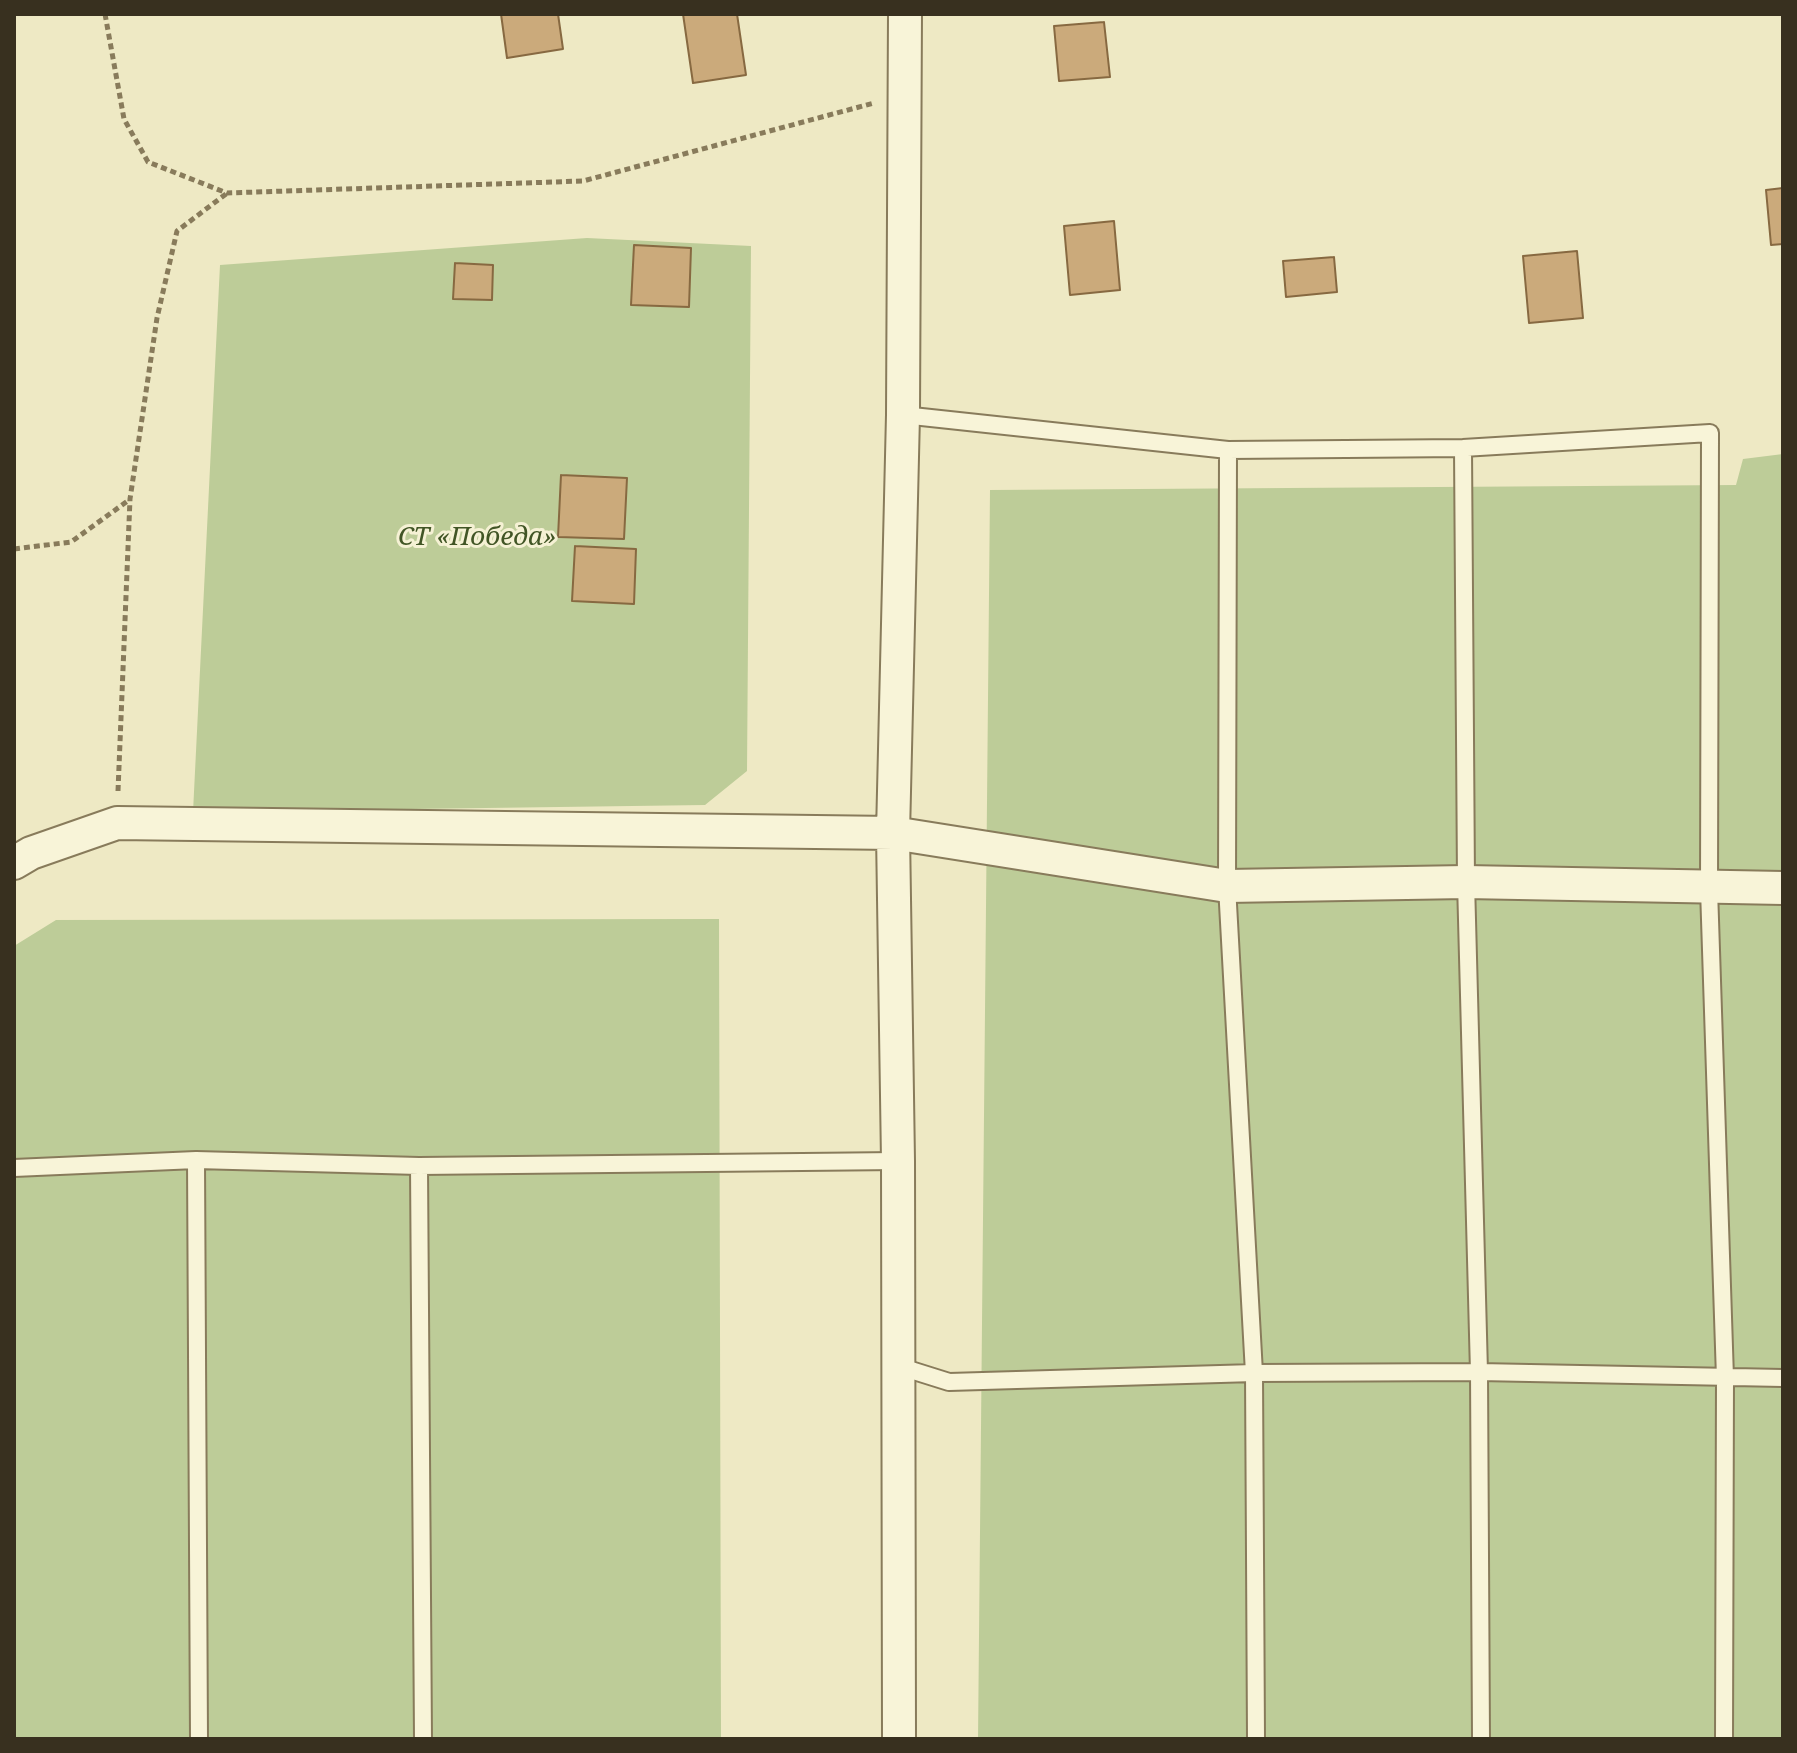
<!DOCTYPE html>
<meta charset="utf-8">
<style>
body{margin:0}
#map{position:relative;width:1797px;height:1753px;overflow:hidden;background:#eee9c4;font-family:"Noto Serif",serif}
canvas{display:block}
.frame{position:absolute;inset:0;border:16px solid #38301f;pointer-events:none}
</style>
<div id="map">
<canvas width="1797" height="1753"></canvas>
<div class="frame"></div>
</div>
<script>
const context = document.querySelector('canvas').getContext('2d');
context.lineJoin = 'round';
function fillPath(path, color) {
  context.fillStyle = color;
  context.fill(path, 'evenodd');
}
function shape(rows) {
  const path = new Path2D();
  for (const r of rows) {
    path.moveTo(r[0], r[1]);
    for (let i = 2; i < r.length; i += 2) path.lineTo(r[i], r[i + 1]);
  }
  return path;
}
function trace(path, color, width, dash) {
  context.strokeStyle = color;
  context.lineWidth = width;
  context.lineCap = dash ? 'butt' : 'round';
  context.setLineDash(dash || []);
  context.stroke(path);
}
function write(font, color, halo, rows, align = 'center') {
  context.font = font + ' "Noto Serif",serif';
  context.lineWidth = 6;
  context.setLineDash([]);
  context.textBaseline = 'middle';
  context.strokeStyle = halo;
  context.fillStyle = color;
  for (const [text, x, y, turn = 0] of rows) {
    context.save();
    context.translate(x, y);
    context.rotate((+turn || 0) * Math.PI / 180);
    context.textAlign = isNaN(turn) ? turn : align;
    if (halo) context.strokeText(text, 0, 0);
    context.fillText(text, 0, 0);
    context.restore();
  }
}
fillPath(shape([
 [587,238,751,246,747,771,705,805,193,812,220,265],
 [1783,454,1783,1739,978,1739,990,490,1736,485,1743,459],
 [719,919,721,1739,14,1739,14,946,56,920]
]), '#bdcc98');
const building = shape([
 [501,14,558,14,563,49,507,58,501,14],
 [683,14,737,14,746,75,693,83,683,14],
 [1104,22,1110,77,1059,81,1054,26,1104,22],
 [1783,188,1783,244,1771,245,1766,190,1783,188],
 [1114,221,1120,290,1070,295,1064,226,1114,221],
 [634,245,691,248,689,307,631,305,634,245],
 [1577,251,1583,318,1529,323,1523,256,1577,251],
 [1334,257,1337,292,1286,297,1283,261,1334,257],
 [455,263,493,265,492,300,453,299,455,263],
 [561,475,627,478,624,539,558,537,561,475],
 [575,546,636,549,634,604,572,601,575,546]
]);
fillPath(building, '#cbaa7b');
trace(building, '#876941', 2);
const lane = shape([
 [903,415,1228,450,1463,448,1710,433,1709,889,1725,1378,1724,1739],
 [1463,448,1466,882,1479,1372,1481,1739],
 [1228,450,1227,886,1254,1373,1256,1739],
 [196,1160,199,1739],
 [419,1166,423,1739],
 [14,1168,196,1160,419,1166,898,1161],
 [898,1366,949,1382,1254,1373,1479,1372,1783,1378]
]);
const street = shape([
 [14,863,31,853,117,823,893,833,1227,886,1466,882,1783,888],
 [899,1739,898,1161,893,833,903,415,905,14]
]);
trace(lane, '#887b5b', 20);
trace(street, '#887b5b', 36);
trace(shape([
 [105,14,124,119,148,162,227,193,583,181,874,103],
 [14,549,71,542,129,500],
 [118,791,130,499,157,318,177,231,226,194]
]), '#887b5b', 5, [6, 4]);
trace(lane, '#f8f4d8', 16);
trace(street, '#f8f4d8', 32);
write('italic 26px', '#415525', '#f5f1d4', [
 ["СТ «Победа»",477,538]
]);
</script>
